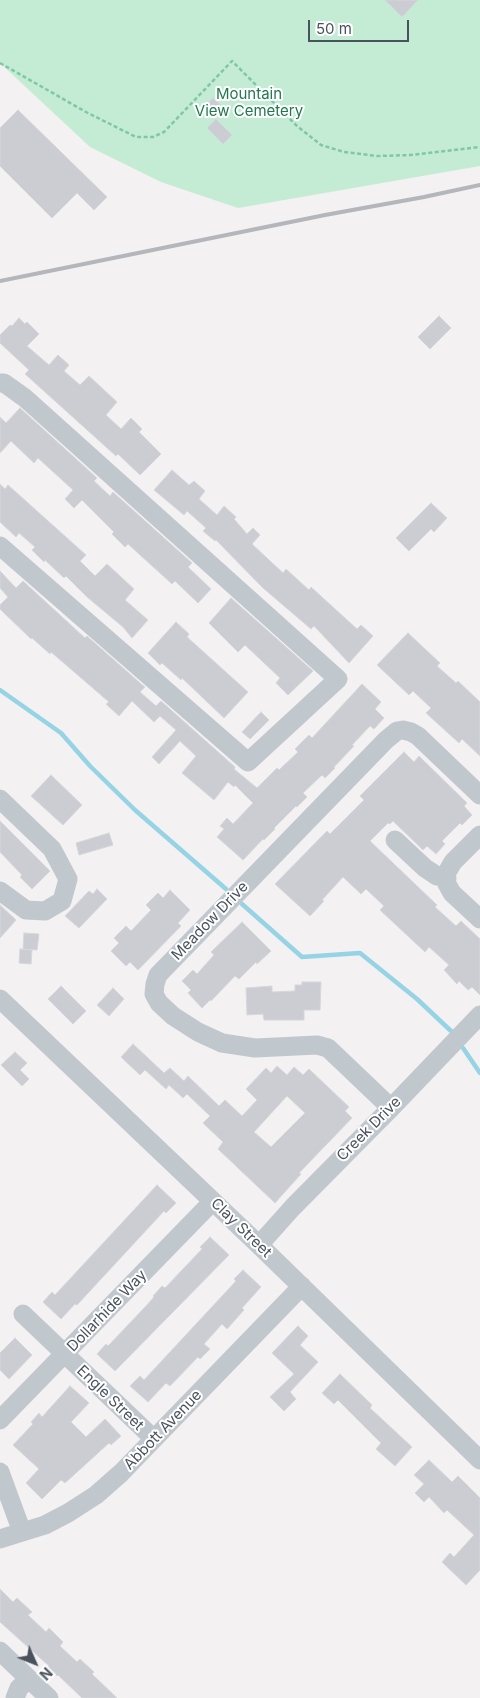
<!DOCTYPE html>
<style>
body{margin:0}
#map{position:relative;width:480px;height:1698px;overflow:hidden;background:#f3f1f1;font-family:Inter,sans-serif}
canvas{display:block}
.north{position:absolute;left:10px;top:1638px;width:50px;height:50px;-webkit-text-stroke:4px #fff;paint-order:stroke;rotate:134deg;font-size:14px;font-weight:700;line-height:20px;text-align:center;color:#4a535d}
.north::after{content:'';display:block;margin:auto;width:18px;height:22px;background:#4a535d;clip-path:polygon(50% 0,100% 100%,50% 72%,0 100%)}
.scale{position:absolute;left:308px;top:20px;width:101px;height:22px;box-sizing:border-box;border:2px solid #4a535d;border-top:0;padding-left:6px;font-size:15px;line-height:18px;white-space:nowrap;color:#4a535d;-webkit-text-stroke:4px #fff;paint-order:stroke}
</style>
<div id="map">
<canvas width="480" height="1698"></canvas>
<div class="north">N</div>
<div class="scale">50 m</div>
</div>
<script>
const context = document.querySelector('canvas').getContext('2d');
context.lineJoin = 'round';
function fillPath(path, color) {
  context.fillStyle = color;
  context.fill(path, 'evenodd');
}
function shape(rows) {
  const path = new Path2D();
  for (const r of rows) {
    path.moveTo(r[0], r[1]);
    for (let i = 2; i < r.length; i += 2) path.lineTo(r[i], r[i + 1]);
  }
  return path;
}
function trace(path, color, width, dash) {
  context.strokeStyle = color;
  context.lineWidth = width;
  context.lineCap = dash ? 'butt' : 'round';
  context.setLineDash(dash || []);
  context.stroke(path);
}
function write(font, color, halo, rows, align = 'center') {
  context.font = font + ' Inter,sans-serif';
  context.lineWidth = 4;
  context.setLineDash([]);
  context.textBaseline = 'middle';
  context.strokeStyle = halo;
  context.fillStyle = color;
  for (const [text, x, y, turn = 0] of rows) {
    context.save();
    context.translate(x, y);
    context.rotate((+turn || 0) * Math.PI / 180);
    context.textAlign = isNaN(turn) ? turn : align;
    if (halo) context.strokeText(text, 0, 0);
    context.fillText(text, 0, 0);
    context.restore();
  }
}
fillPath(shape([
 [0,0,480,0,480,166,238,208,161,182,90,147,0,63]
]), '#c4ecd4');
trace(shape([
 [0,690,61,733,90,766,135,810,226,889],
 [242,904,302,957,360,953,417,999,451,1031],
 [463,1048,480,1073]
]), '#95d3e5', 4.5);
const building = shape([
 [385,0,418,0,402,17,385,0],
 [213,98,224,108,215,117,204,106,213,98],
 [18,110,107,197,94,210,77,193,52,218,0,166,0,128,18,110],
 [216,119,232,135,223,144,207,128,216,119],
 [439,316,451,328,430,349,418,337,439,316],
 [19,318,25,324,27,322,39,334,27,346,49,365,58,355,69,365,64,371,80,385,89,376,117,402,106,415,121,429,131,418,142,429,139,432,161,454,140,475,118,454,116,456,25,374,29,370,0,343,0,335,10,325,12,326,19,318],
 [20,408,97,478,94,481,110,496,113,492,192,563,188,567,211,589,198,603,175,581,172,584,128,544,125,547,112,534,114,532,82,500,74,508,65,499,73,490,38,458,34,463,11,441,0,453,0,417,6,423,20,408],
 [172,470,189,485,194,481,205,491,199,499,217,515,224,506,236,517,234,519,247,534,253,528,260,535,252,544,283,573,286,569,309,590,311,587,357,629,361,625,373,636,349,663,314,626,311,629,263,588,216,540,215,541,203,531,206,528,187,511,184,515,154,490,172,470],
 [0,484,5,489,8,485,86,555,80,561,95,576,107,564,134,589,125,600,148,620,132,638,123,627,87,597,66,576,64,578,45,560,44,562,32,550,35,547,19,533,16,537,0,522,0,484],
 [431,503,447,518,434,532,431,529,409,551,396,538,431,503],
 [0,571,16,588,23,581,85,638,87,636,140,683,145,687,140,692,156,706,161,701,235,767,234,769,257,788,277,768,279,770,298,752,295,749,309,735,312,738,362,684,381,702,375,709,384,718,374,729,370,726,352,745,354,746,334,767,335,768,325,778,322,775,303,793,307,797,297,807,296,806,274,828,275,829,264,840,263,839,243,860,217,837,224,829,220,826,227,818,233,824,253,803,235,785,234,787,228,782,214,800,182,773,196,756,180,741,159,764,152,757,176,730,160,716,154,722,132,701,119,716,106,704,109,702,51,652,50,654,32,638,31,639,0,609,0,605,8,597,0,588,0,571],
 [231,598,313,671,288,695,276,683,280,678,245,645,238,652,209,623,231,598],
 [176,622,189,634,187,637,248,692,224,718,182,678,181,680,162,663,160,665,148,653,176,622],
 [408,633,440,663,437,666,456,683,458,681,480,702,480,756,462,739,459,743,426,713,431,708,413,691,409,695,377,665,408,633],
 [261,712,269,720,250,739,242,732,261,712],
 [404,752,414,762,419,756,467,803,464,806,472,815,462,825,460,823,442,841,445,844,436,854,427,846,423,850,393,821,390,824,388,823,370,841,437,905,435,907,456,926,461,921,480,939,480,995,472,987,468,990,459,981,457,984,444,970,449,965,429,947,425,952,380,910,384,906,366,889,361,894,343,877,322,900,324,901,310,916,275,884,327,831,330,834,364,800,360,796,404,752],
 [51,775,82,805,63,825,31,796,51,775],
 [0,821,50,871,32,889,20,877,22,875,0,852,0,821],
 [109,833,113,845,79,855,76,843,109,833],
 [97,889,107,899,79,928,65,916,89,891,93,894,97,889],
 [170,890,190,910,178,923,181,926,138,970,130,962,126,966,111,951,119,943,114,938,126,926,131,931,151,910,146,905,158,893,163,898,170,890],
 [0,905,16,920,0,938,0,905],
 [242,922,271,951,257,964,256,962,239,979,235,976,211,1001,210,1000,202,1008,188,993,191,990,182,981,193,970,197,974,214,955,211,952,242,922],
 [24,933,39,934,37,950,23,949,24,933],
 [20,949,32,950,31,964,19,963,20,949],
 [302,982,321,982,320,1010,304,1010,304,1020,264,1020,263,1014,247,1015,246,988,272,986,272,992,295,991,295,985,302,985,302,982],
 [61,986,86,1011,73,1024,48,999,61,986],
 [113,988,124,999,109,1016,97,1005,113,988],
 [133,1044,164,1073,170,1068,184,1081,188,1076,219,1106,225,1100,242,1116,257,1100,246,1089,266,1068,271,1073,277,1066,287,1075,294,1067,303,1075,309,1069,349,1107,345,1111,352,1118,299,1173,301,1174,275,1203,218,1149,223,1142,203,1123,210,1116,187,1094,183,1098,169,1085,166,1089,145,1070,140,1075,121,1057,133,1044],
 [287,1096,305,1113,271,1147,254,1132,287,1096],
 [15,1052,27,1063,20,1070,29,1079,22,1086,1,1065,15,1052],
 [157,1185,176,1203,166,1213,164,1211,77,1305,75,1304,61,1319,43,1302,52,1292,55,1295,157,1185],
 [210,1237,229,1255,115,1371,97,1354,106,1344,108,1346,146,1306,154,1297,153,1296,162,1286,165,1288,202,1249,200,1247,210,1237],
 [243,1270,261,1287,242,1308,244,1310,227,1329,222,1324,204,1344,210,1349,200,1359,198,1357,170,1386,166,1383,148,1402,130,1386,140,1376,144,1380,236,1281,234,1279,243,1270],
 [298,1326,308,1336,300,1345,318,1362,290,1392,296,1399,284,1411,270,1397,294,1374,272,1353,298,1326],
 [15,1338,32,1355,9,1379,0,1370,0,1353,15,1338],
 [340,1374,372,1405,370,1408,412,1447,395,1466,376,1449,381,1443,338,1400,334,1404,322,1393,340,1374],
 [70,1386,89,1403,71,1422,86,1437,105,1419,121,1436,111,1445,109,1443,65,1483,61,1480,42,1499,26,1483,39,1469,13,1445,33,1424,31,1422,39,1413,42,1417,70,1386],
 [429,1460,452,1482,458,1476,480,1498,480,1570,466,1585,442,1562,450,1553,454,1557,474,1535,447,1510,444,1513,429,1497,424,1502,415,1493,424,1484,414,1475,429,1460],
 [0,1589,13,1602,17,1598,32,1612,28,1615,46,1632,49,1628,63,1642,60,1646,77,1662,80,1659,94,1672,92,1674,117,1698,82,1698,58,1675,57,1676,48,1668,49,1666,0,1622,0,1589]
]);
fillPath(building, '#cbcdd3');
trace(building, '#d5d7db', 1);
trace(shape([
 [0,63,86,112,136,137,153,137,164,132,232,61,297,126,321,145,344,152,377,156,411,155,480,147]
]), '#7fc7a5', 2.5, [4, 2.5]);
trace(shape([
 [0,383,4,383,25,398,338,679,248,762,0,546],
 [0,799,52,849,68,879,62,901,45,911,26,910,0,891],
 [480,835,453,862,446,874,447,884,452,893,480,919],
 [395,840,425,868,437,876,447,878],
 [0,999,259,1245,480,1460],
 [391,1108,328,1048,317,1045,255,1048,222,1043,198,1032,173,1016,159,1003,154,994,155,984,158,975,386,740,397,731,403,730,411,732,418,736,480,795],
 [259,1245,293,1207,391,1108,480,1015],
 [23,1314,154,1439],
 [0,1420,213,1201],
 [0,1472,22,1532],
 [0,1539,45,1525,68,1513,96,1495,121,1473,302,1286],
 [0,1651,49,1698],
 [15,1698,19,1688,29,1679]
]), '#c0c8ce', 19);
trace(shape([
 [0,281,325,215,424,197,480,185]
]), '#b3b6ba', 4);
write('15px', '#20794e', '#fff', [
 ["Mountain",249,94],
 ["View Cemetery",249,111]
]);
write('15px', '#4a535d', '#fff', [
 ["Meadow Drive",210,921,-46],
 ["Creek Drive",369,1129,-45],
 ["Clay Street",241,1228,44],
 ["Dollarhide Way",107,1311,-46],
 ["Engle Street",110,1398,44],
 ["Abbott Avenue",163,1430,-46]
]);
</script>
